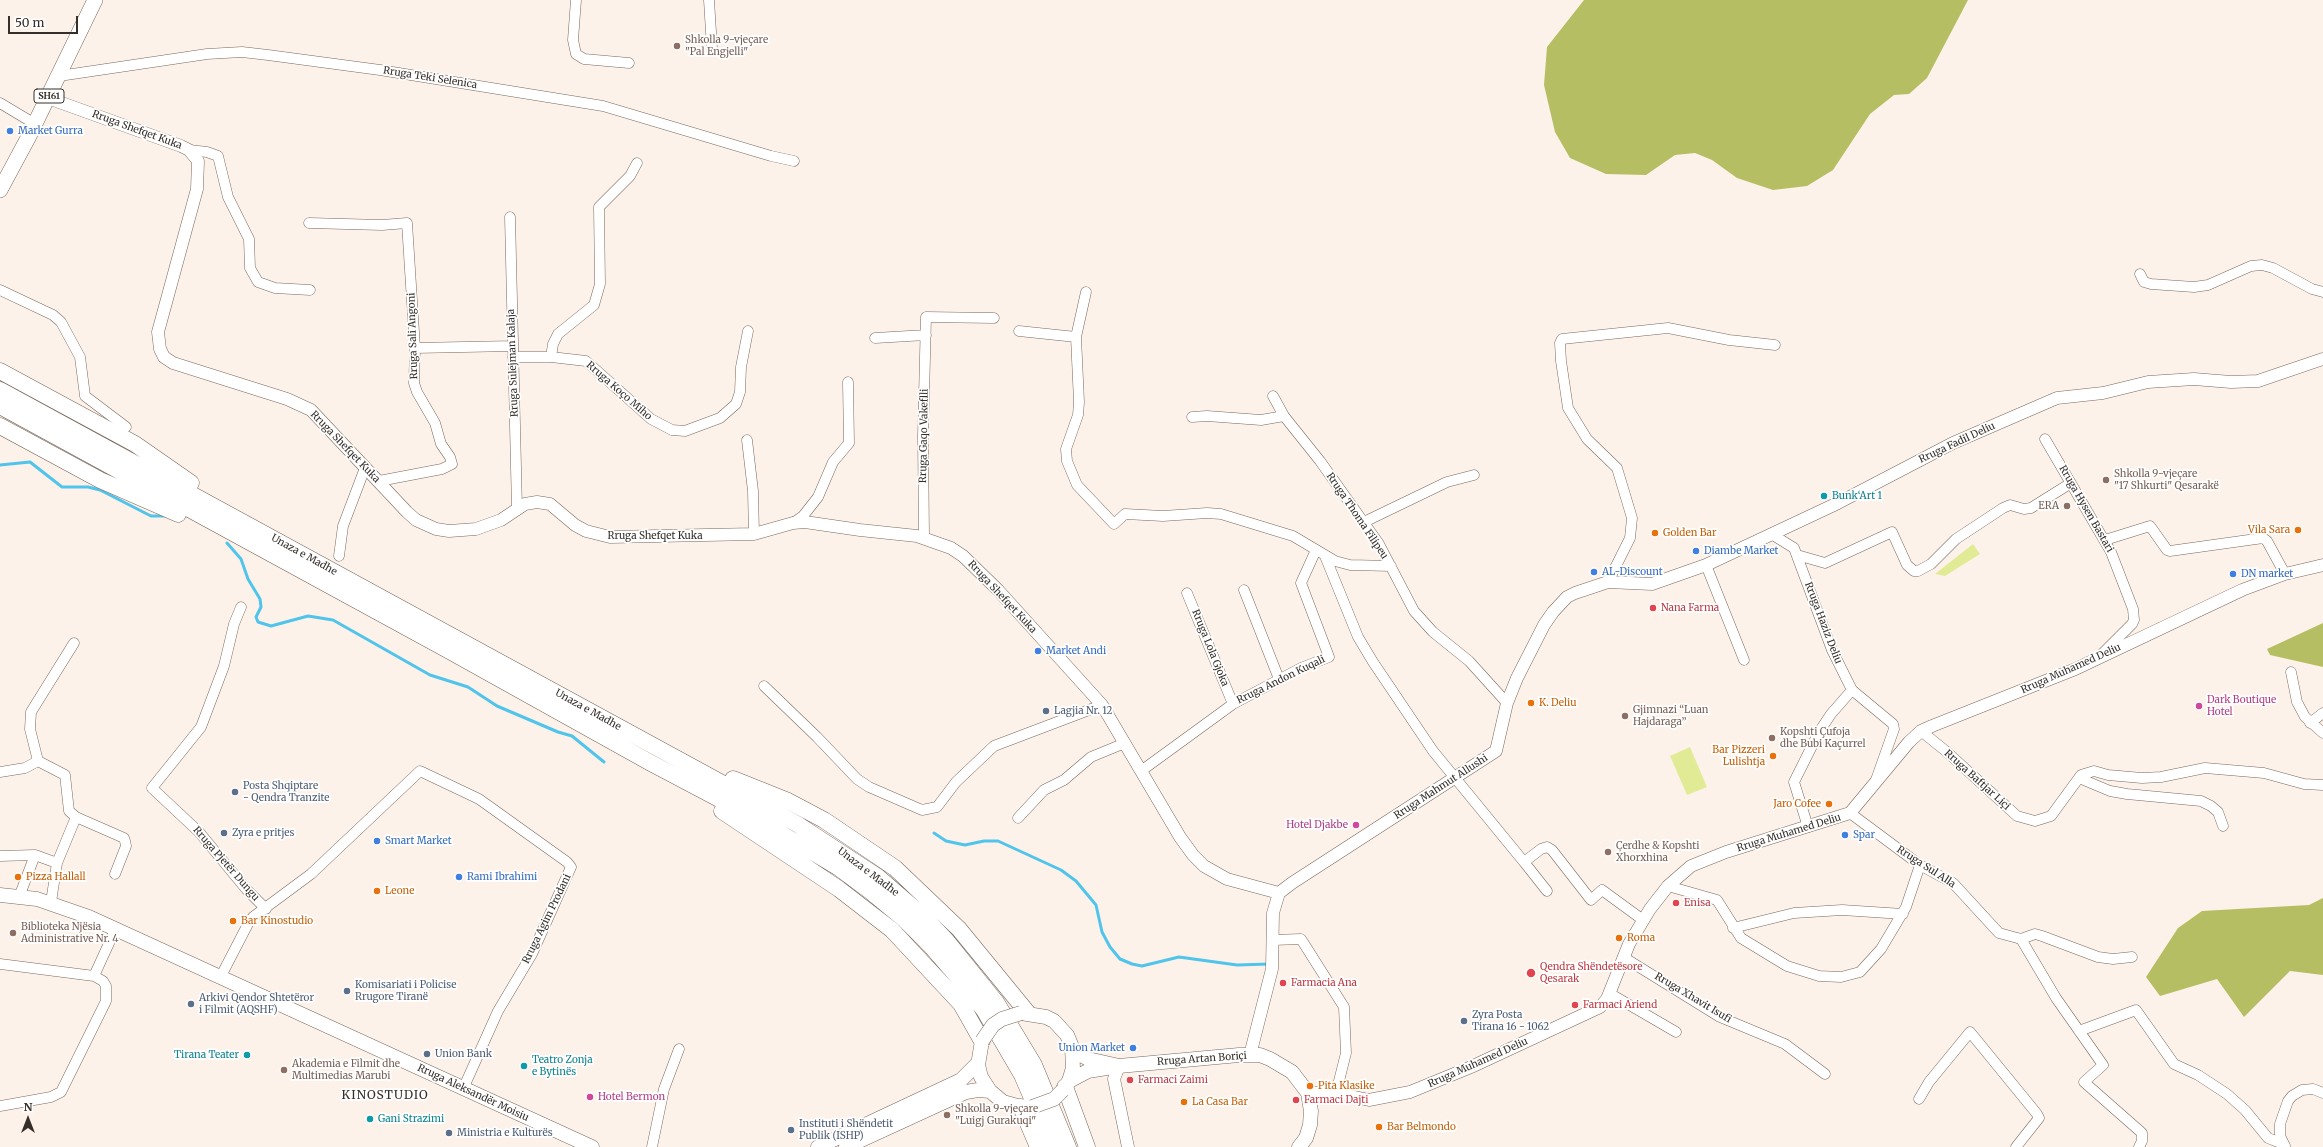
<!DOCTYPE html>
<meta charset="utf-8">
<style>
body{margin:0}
#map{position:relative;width:2323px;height:1147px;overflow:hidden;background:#fdf2ea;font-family:Merriweather,serif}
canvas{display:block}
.north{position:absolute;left:8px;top:1099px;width:40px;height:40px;-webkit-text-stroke:3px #fff;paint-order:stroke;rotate:0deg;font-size:11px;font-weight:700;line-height:16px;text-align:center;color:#352e29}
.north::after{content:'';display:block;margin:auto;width:14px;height:18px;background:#352e29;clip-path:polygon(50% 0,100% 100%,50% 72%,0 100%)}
.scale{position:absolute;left:8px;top:16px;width:70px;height:18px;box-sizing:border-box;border:2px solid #352e29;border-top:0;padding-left:5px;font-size:12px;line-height:14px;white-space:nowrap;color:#352e29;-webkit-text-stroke:3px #fff;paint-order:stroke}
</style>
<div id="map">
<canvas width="2323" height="1147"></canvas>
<div class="north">N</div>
<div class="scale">50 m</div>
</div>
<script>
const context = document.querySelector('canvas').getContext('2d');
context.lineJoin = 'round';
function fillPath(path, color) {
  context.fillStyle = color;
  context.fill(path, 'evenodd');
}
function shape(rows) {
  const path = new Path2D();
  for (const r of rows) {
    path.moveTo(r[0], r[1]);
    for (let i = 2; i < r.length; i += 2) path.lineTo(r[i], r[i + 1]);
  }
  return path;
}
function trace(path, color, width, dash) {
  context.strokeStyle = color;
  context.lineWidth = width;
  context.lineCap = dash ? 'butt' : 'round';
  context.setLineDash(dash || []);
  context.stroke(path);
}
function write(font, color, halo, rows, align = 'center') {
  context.font = font + ' Merriweather,serif';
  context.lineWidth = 3.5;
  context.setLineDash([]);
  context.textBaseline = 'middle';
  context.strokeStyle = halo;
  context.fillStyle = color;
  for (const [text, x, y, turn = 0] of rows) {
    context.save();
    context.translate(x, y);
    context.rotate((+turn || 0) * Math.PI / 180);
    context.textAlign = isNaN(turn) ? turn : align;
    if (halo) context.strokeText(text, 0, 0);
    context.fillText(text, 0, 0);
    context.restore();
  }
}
fillPath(shape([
 [1973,544,1980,554,1945,576,1935,574],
 [1690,747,1707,787,1687,795,1670,756]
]), '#e1eb96');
fillPath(shape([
 [1584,0,1968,0,1927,78,1909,94,1894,95,1870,114,1833,170,1807,186,1773,190,1737,178,1712,160,1695,153,1675,155,1646,175,1606,174,1570,158,1555,132,1544,85,1547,47],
 [2323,623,2323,667,2270,655,2267,649],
 [2323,898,2323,975,2290,971,2244,1017,2217,979,2160,996,2146,977,2178,928,2202,911,2309,905]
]), '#b5be62');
trace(shape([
 [0,465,30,462,62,487,88,487,100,490,151,516,166,516],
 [227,543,241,559,248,579,260,599,261,607,256,617,258,622,271,626,308,616,333,620,430,675,468,687,497,706,558,732,572,736,604,762],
 [934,833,946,841,965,845,984,841,998,841,1061,870,1076,881,1096,905,1102,932,1110,947,1120,959,1132,964,1142,966,1179,957,1237,965,1270,964]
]), '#50c4eb', 3);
const minor = shape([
 [576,0,573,40,576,54,584,59,629,63],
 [709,0,712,48],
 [59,76,207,54,242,52,268,55,380,70,603,106,771,156,794,161],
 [0,103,35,124],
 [189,150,207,152,218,156,228,197,249,239,250,268,258,282,275,288,310,290],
 [510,217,517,509],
 [309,223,382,225,407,223,415,348,414,383,417,392,435,423,441,444,450,457,452,464,442,469,379,481],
 [2140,274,2144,282,2151,284,2194,287,2208,285,2251,266,2262,265,2273,268,2312,289,2323,292],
 [0,290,53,315,61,322,80,357,85,396,126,427],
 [1019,331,1076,337,1086,292],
 [1076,337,1079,402,1078,415,1066,449,1067,461,1077,485,1114,524,1125,514,1163,516,1207,513,1221,514,1293,536,1335,561,1350,565,1391,566],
 [875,338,926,335],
 [415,348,513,346],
 [513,357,551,357,586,361,651,419,672,430,685,431,720,418,736,404,740,392,741,367,748,331],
 [551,357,553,344,558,334,594,305,600,284,599,207,630,176,637,163],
 [1273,396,1284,416,1320,461,1379,544,1414,611,1433,632,1469,661,1507,703],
 [1192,417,1207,416,1261,420,1284,416],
 [2045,439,2111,552,2133,609,2134,620,2132,624,2101,655],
 [747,440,753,491,754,534],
 [1364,522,1447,482,1474,475],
 [793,523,803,516,818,497,833,462,849,443,848,382],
 [1773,535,1794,548,1832,650,1852,690,1893,724,1894,729,1876,780],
 [924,537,923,436,926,317,994,318],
 [2105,540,2150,526,2167,550,2170,551,2263,538,2267,541,2285,574],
 [1797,555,1825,563,1892,532,1907,565,1914,571,1918,571,1931,564,1956,539,2003,508,2010,505,2024,509,2031,508,2071,483],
 [339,556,343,526,365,468],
 [1325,556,1358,637,1373,662,1433,751,1524,862,1541,849,1547,847,1552,850,1591,900,1602,890,1643,920],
 [1706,565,1744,660],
 [1608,582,1630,538,1632,518,1617,468,1587,439,1568,408,1561,361,1560,343,1562,339,1668,328,1729,340,1775,345],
 [1244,590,1279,679],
 [1187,593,1233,704],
 [241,607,234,624,224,666,201,727,152,788,199,832,247,890,266,909],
 [74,643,31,712,30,729,38,761,65,775,69,811,76,817,124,838,125,841,126,846,115,874],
 [2291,672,2297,702,2305,717,2323,733],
 [764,686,817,737,857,779,869,787,922,810,937,807,956,782,994,746,1102,705],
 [2310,723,2323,713],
 [1921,731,1947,752,2017,816,2035,821,2051,816,2081,775,2094,771,2108,775,2142,778,2161,777,2205,768,2264,773,2304,784,2323,785],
 [1141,771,1233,704,1301,668,1329,657,1301,583,1316,550],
 [0,772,25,768,38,761],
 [2079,778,2110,791,2127,794,2201,801,2211,806,2218,812,2223,826],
 [1850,813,1920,865,1953,883,1999,933,2021,939,2035,934,2042,936,2098,957,2113,959,2132,957],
 [1018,818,1044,790,1064,780,1091,757,1125,743],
 [1808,827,1794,782,1819,732,1831,714,1852,690],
 [0,856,35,855,57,863],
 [1524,862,1547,891],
 [1668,886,1717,900,1741,938,1787,966,1819,976,1841,977,1860,972,1881,949,1906,907,1920,865],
 [19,897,35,855],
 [51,902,57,863,76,817],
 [1733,928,1794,913,1842,910,1903,914],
 [2021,939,2056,998,2103,1065,2084,1082,2142,1133,2142,1141,2139,1147],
 [1273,940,1301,939,1344,1007,1346,1053,1336,1093],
 [1623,957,1720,1017,1785,1044,1825,1074],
 [0,964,94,976],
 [221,976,249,922,253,917,311,874,420,771,479,799,567,862,571,867,532,954,498,1011,463,1089],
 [1609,993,1676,1032],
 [2079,1031,2136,1010,2174,1064,2198,1075,2227,1094,2245,1110,2268,1138,2283,1144],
 [1919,1099,1929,1082,1970,1032,2037,1114,2039,1118,2016,1147],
 [0,1106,51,1097,61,1092,106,1001,106,986,103,981,94,976,116,928],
 [2285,1146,2280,1136,2280,1124,2288,1101,2292,1096,2302,1090,2313,1089,2323,1093],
 [652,1147,664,1089,679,1049]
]);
const tertiary = shape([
 [48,98,181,146,189,150,198,161,197,189,158,332,160,349,164,357,173,363,287,399,311,410,407,512,416,520,436,529,449,531,476,529,501,520,525,504,537,502,550,504,575,525,586,531,610,537,754,534,793,523,805,522,860,530,917,536,951,548,963,556,998,590,1102,705,1180,837,1193,855,1204,866,1227,879,1279,893],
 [1250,1055,1272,969,1273,913,1279,893,1292,883,1496,751,1507,703,1517,678,1544,625,1553,612,1567,597,1575,593,1608,582,1652,584,1706,565,1838,503,1953,443,2057,398,2103,393,2148,382,2194,379,2231,382,2258,381,2323,359],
 [1119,1066,1114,1079,1128,1147],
 [1308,1093,1336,1093,1369,1100,1410,1092,1471,1067,1600,1007,1607,999,1629,944,1650,909,1668,886,1691,866,1726,852,1850,813,1909,742,1921,731,1932,726,2073,670,2242,590,2285,574,2323,565]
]);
const secondary = shape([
 [0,895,37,899,89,917,592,1147],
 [1021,1013,1046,1017,1054,1021,1067,1035,1072,1047,1073,1068,1069,1081,1063,1090],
 [982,1041,978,1065,981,1077,990,1091,1003,1102,1021,1107,1031,1107],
 [1119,1066,1239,1055,1260,1055,1270,1059,1292,1072,1308,1093,1311,1111,1310,1125,1306,1138,1299,1147],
 [1069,1081,1088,1071,1119,1066,1088,1059,1072,1050],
 [818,1147,961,1080,978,1063],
 [846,1147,966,1092,978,1090,990,1091]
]);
const primary = shape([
 [0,190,28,138,95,0]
]);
const trunk = shape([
 [0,371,135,444,191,483],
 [0,390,797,824,878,877,923,916,946,940,996,1002,1034,1065,1068,1147],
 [0,406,446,649,651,763,757,819,839,868,870,891,904,919,930,945,963,983,984,1010,1022,1075,1053,1147],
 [0,426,100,480,178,514],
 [733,779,788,801,824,820,895,868,959,929,1027,1012],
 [722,811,839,889,892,930,961,1004,982,1041],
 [1065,1087,1087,1147],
 [1021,1107,1038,1147]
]);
trace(minor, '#78685c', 11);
trace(tertiary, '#78685c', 13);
trace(secondary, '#78685c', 15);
trace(primary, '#78685c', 16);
trace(trunk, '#78685c', 17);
trace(minor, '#fff', 10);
trace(tertiary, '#fff', 12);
trace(secondary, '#fff', 14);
trace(primary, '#fff', 15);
trace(trunk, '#fff', 16);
const secondaryBridge = shape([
 [982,1041,993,1025,1002,1019,1021,1013],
 [1032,1107,1054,1099,1063,1090]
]);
trace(secondaryBridge, '#78685c', 15, []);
trace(secondaryBridge, '#fff', 14);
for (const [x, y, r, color] of [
 [677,46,4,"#8d6e63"],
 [10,131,4,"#3f7fe0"],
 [2106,480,4,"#8d6e63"],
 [1824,496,4,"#0f9aa8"],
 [2067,506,4,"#8d6e63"],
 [2298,530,4,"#e8710a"],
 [1655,533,4,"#e8710a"],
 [1696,551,4,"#3f7fe0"],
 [1594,572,4,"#3f7fe0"],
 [2233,574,4,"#3f7fe0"],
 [1653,608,4,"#e0444e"],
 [1038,651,4,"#3f7fe0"],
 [1531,703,4,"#e8710a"],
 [2199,706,4,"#d1479c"],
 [1046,711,4,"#5c6f8a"],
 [1625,716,4,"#8d6e63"],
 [1772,738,4,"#8d6e63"],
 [1773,756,4,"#e8710a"],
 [235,792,4,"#5c6f8a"],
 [1829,804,4,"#e8710a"],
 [1356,825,4,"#d1479c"],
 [224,833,4,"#5c6f8a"],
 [1845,835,4,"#3f7fe0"],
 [377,841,4,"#3f7fe0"],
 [1608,852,4,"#8d6e63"],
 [18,877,4,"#e8710a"],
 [459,877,4,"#3f7fe0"],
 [377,891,4,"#e8710a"],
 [1676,903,4,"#e0444e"],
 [233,921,4,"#e8710a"],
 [13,933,4,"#8d6e63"],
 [1619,938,4,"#e8710a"],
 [1531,973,5,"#e0444e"],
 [1283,983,4,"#e0444e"],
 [347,991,4,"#5c6f8a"],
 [191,1004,4,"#5c6f8a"],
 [1575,1005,4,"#e0444e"],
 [1464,1021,4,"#5c6f8a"],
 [1133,1048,4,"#3f7fe0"],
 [427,1054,4,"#5c6f8a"],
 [247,1055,4,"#0f9aa8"],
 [524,1066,4,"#0f9aa8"],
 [284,1070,4,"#8d6e63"],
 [1130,1080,4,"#e0444e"],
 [1310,1086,4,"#e8710a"],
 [590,1097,4,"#d1479c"],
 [1296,1100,4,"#e0444e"],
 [1184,1102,4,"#e8710a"],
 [947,1115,4,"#8d6e63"],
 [370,1119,4,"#0f9aa8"],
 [1379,1127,4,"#e8710a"],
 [791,1130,4,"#5c6f8a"],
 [449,1133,4,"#5c6f8a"]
]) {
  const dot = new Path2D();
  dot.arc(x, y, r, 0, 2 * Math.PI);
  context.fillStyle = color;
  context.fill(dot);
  trace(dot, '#fff', 1.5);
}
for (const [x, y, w] of [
 [49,96,30]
]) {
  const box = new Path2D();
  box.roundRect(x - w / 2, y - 7, w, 14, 3);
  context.fillStyle = '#fff';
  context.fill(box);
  trace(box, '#352e29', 1);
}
write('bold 9px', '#352e29', null, [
 ["SH61",49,96]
]);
write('10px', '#785e54', '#fff', [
 ["Shkolla 9-vjeçare",685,40],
 ["\"Pal Engjelli\"",685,52],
 ["Shkolla 9-vjeçare",2114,474],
 ["\"17 Shkurti\" Qesarakë",2114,486],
 ["ERA",2059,506,"right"],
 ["Gjimnazi “Luan",1633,710],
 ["Hajdaraga”",1633,722],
 ["Kopshti Çufoja",1780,732],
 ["dhe Bubi Kaçurrel",1780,744],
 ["Çerdhe & Kopshti",1616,846],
 ["Xhorxhina",1616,858],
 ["Biblioteka Njësia",21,927],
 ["Administrative Nr. 4",21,939],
 ["Akademia e Filmit dhe",292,1064],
 ["Multimedias Marubi",292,1076],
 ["Shkolla 9-vjeçare",955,1109],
 ["\"Luigj Gurakuqi\"",955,1121]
], 'left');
write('10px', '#352e29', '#fff', [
 ["Rruga Teki Selenica",430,78,9],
 ["Rruga Shefqet Kuka",137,130,20],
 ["Rruga Sali Angoni",413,336,-92],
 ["Rruga Sulejman Kalaja",513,363,-92],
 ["Rruga Koço Miho",619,391,41],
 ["Rruga Gaqo Vakeflli",924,436,-89],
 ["Rruga Fadil Deliu",1957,443,-25],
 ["Rruga Shefqet Kuka",345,447,46],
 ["Rruga Hysen Bastari",2086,509,60],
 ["Rruga Thoma Filipeu",1357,516,56],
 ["Rruga Shefqet Kuka",655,536],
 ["Unaza e Madhe",304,555,29],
 ["Rruga Shefqet Kuka",1002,597,47],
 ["Rruga Haziz Deliu",1823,623,69],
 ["Rruga Lola Gjoka",1210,648,68],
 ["Rruga Muhamed Deliu",2071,669,-24],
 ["Rruga Andon Kuqali",1281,680,-26],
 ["Unaza e Madhe",588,710,29],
 ["Rruga Baftjar Liçi",1977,780,42],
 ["Rruga Mahmut Allushi",1441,787,-33],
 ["Rruga Muhamed Deliu",1789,833,-17],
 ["Rruga Pjetër Dungu",226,864,49],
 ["Rruga Sul Alla",1926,867,33],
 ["Unaza e Madhe",868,872,37],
 ["Rruga Agim Prodani",547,919,-64],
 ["Rruga Xhavit Isufi",1693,998,31],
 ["Rruga Artan Boriçi",1202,1059,-4],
 ["Rruga Muhamed Deliu",1478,1063,-24],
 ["Rruga Aleksandër Moisiu",473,1093,25]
]);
write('10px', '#366cbe', '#fff', [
 ["Market Gurra",18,131],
 ["Diambe Market",1704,551],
 ["AL-Discount",1602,572],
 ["DN market",2241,574],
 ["Market Andi",1046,651],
 ["Spar",1853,835],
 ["Smart Market",385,841],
 ["Rami Ibrahimi",467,877],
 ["Union Market",1125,1048,"right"]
], 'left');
write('10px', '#0d838f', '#fff', [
 ["Bunk‘Art 1",1832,496],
 ["Tirana Teater",239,1055,"right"],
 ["Teatro Zonja",532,1060],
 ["e Bytinës",532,1072],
 ["Gani Strazimi",378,1119]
], 'left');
write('10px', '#c56008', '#fff', [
 ["Vila Sara",2290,530,"right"],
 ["Golden Bar",1663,533],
 ["K. Deliu",1539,703],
 ["Bar Pizzeri",1765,750,"right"],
 ["Lulishtja",1765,762,"right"],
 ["Jaro Cofee",1821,804,"right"],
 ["Pizza Hallall",26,877],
 ["Leone",385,891],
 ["Bar Kinostudio",241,921],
 ["Roma",1627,938],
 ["Pita Klasike",1318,1086],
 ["La Casa Bar",1192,1102],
 ["Bar Belmondo",1387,1127]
], 'left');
write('10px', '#be3a42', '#fff', [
 ["Nana Farma",1661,608],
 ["Enisa",1684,903],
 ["Qendra Shëndetësore",1540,967],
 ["Qesarak",1540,979],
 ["Farmacia Ana",1291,983],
 ["Farmaci Ariend",1583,1005],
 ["Farmaci Zaimi",1138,1080],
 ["Farmaci Dajti",1304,1100]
], 'left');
write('10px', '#b23c85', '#fff', [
 ["Dark Boutique",2207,700],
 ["Hotel",2207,712],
 ["Hotel Djakbe",1348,825,"right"],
 ["Hotel Bermon",598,1097]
], 'left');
write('10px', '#4e5e75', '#fff', [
 ["Lagjia Nr. 12",1054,711],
 ["Posta Shqiptare",243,786],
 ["- Qendra Tranzite",243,798],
 ["Zyra e pritjes",232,833],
 ["Komisariati i Policise",355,985],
 ["Rrugore Tiranë",355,997],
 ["Arkivi Qendor Shtetëror",199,998],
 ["i Filmit (AQSHF)",199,1010],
 ["Zyra Posta",1472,1015],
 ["Tirana 16 - 1062",1472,1027],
 ["Union Bank",435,1054],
 ["Instituti i Shëndetit",799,1124],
 ["Publik (ISHP)",799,1136],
 ["Ministria e Kulturës",457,1133]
], 'left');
context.letterSpacing = '1px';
write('12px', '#352e29', '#fff', [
 ["KINOSTUDIO",385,1096]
]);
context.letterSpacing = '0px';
</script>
